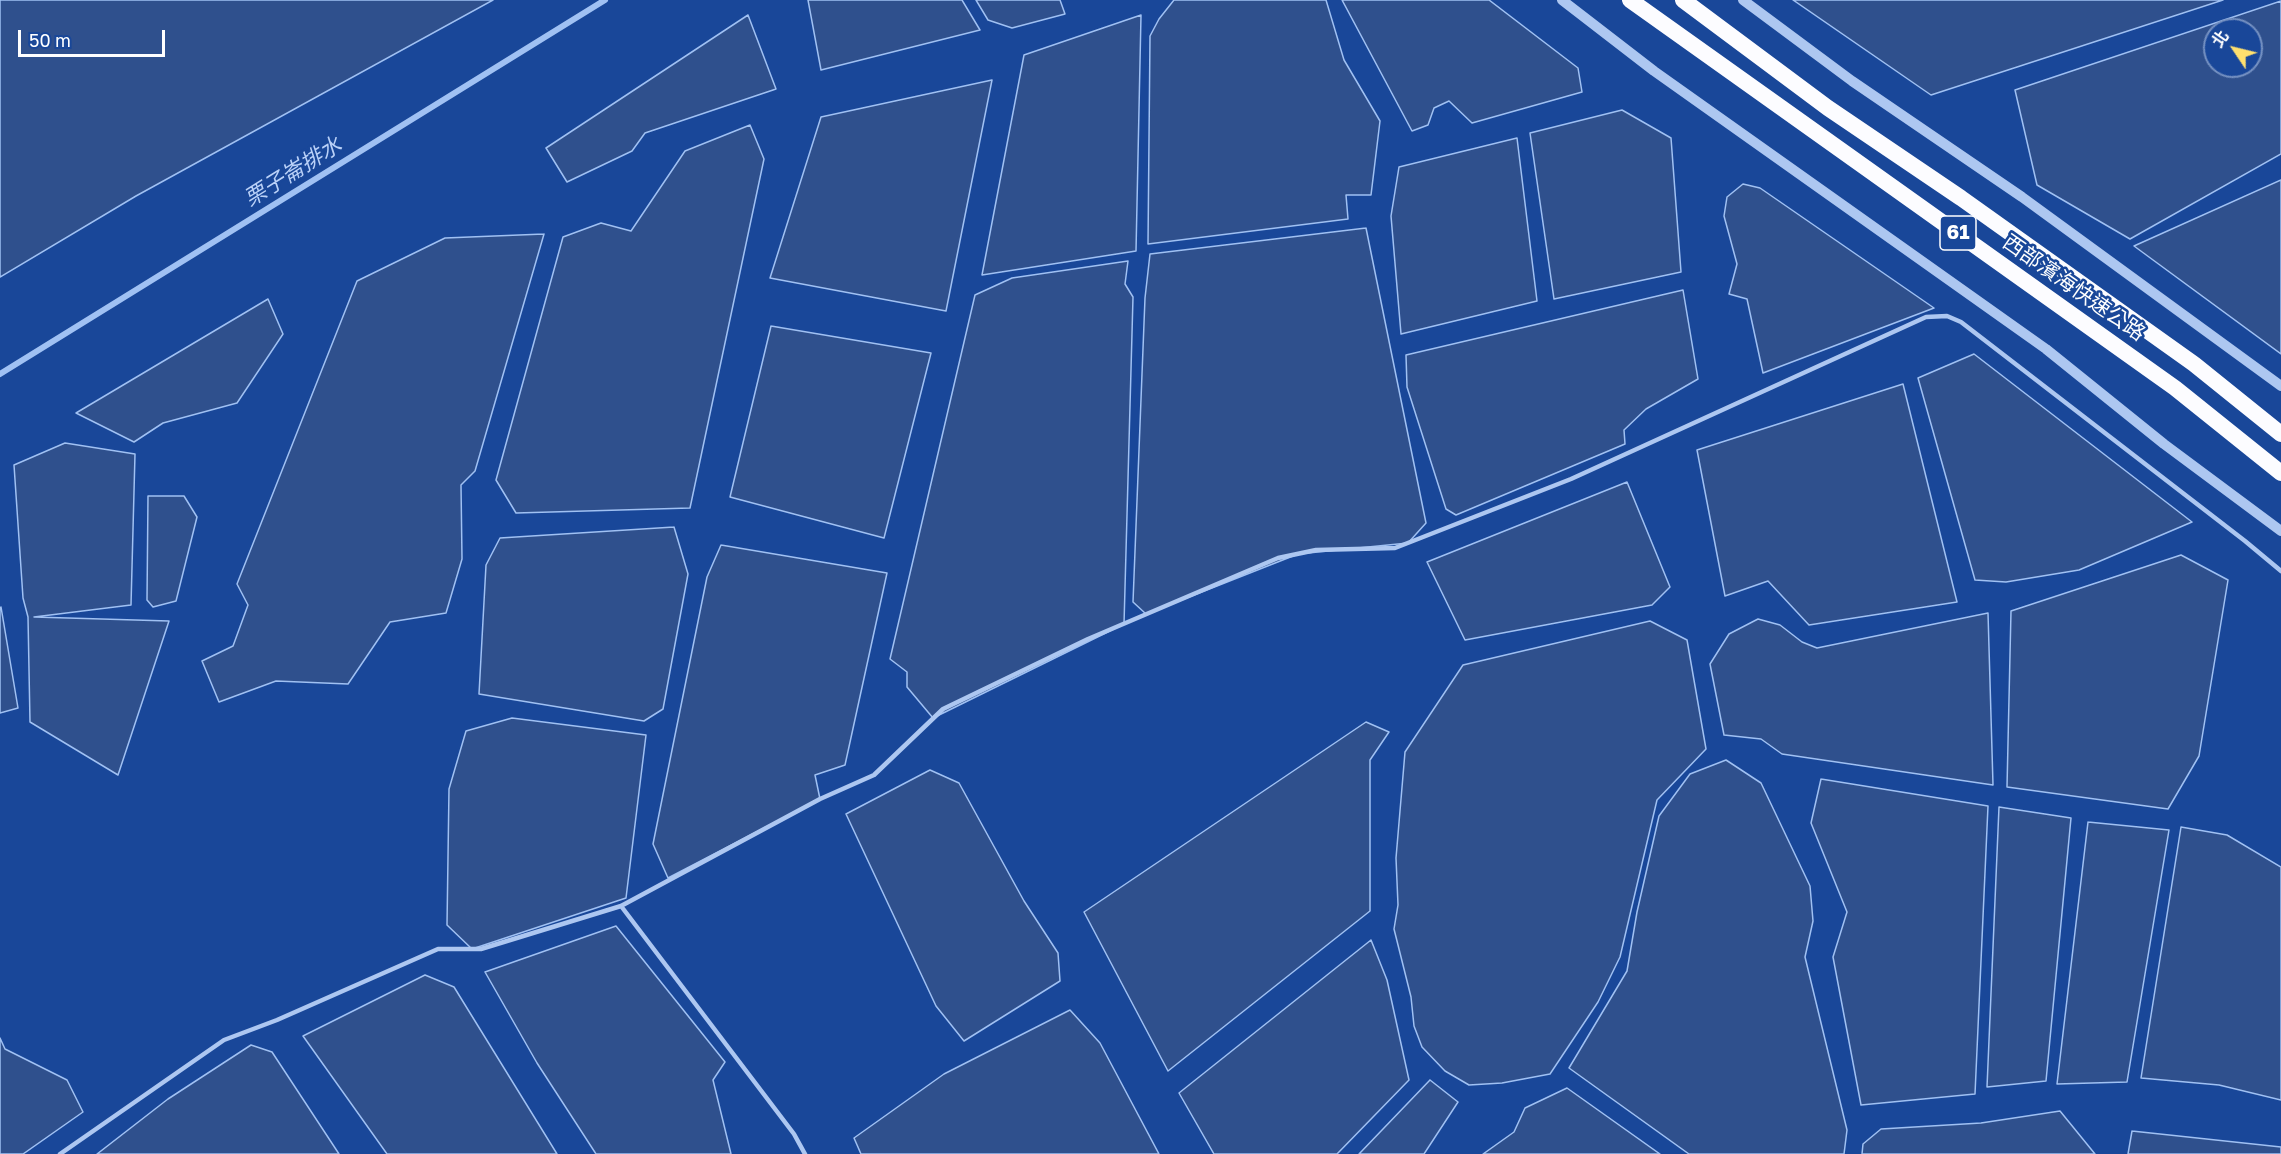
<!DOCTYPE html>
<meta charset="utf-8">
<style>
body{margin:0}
#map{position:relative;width:2281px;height:1154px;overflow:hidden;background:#194799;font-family:"Golos Text","Noto Sans TC",sans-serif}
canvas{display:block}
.north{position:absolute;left:2203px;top:18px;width:60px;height:60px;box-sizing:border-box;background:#194799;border:2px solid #7591c2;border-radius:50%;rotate:305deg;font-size:16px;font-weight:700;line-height:24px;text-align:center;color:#fff}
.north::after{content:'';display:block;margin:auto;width:21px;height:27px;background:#ffe06e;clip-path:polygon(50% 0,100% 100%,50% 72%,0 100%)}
.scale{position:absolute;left:18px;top:30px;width:147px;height:27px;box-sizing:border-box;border:3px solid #fff;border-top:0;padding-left:8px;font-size:18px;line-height:21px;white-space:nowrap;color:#fff;-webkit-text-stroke:4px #194799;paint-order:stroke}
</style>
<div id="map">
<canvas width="2281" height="1154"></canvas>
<div class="north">北</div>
<div class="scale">50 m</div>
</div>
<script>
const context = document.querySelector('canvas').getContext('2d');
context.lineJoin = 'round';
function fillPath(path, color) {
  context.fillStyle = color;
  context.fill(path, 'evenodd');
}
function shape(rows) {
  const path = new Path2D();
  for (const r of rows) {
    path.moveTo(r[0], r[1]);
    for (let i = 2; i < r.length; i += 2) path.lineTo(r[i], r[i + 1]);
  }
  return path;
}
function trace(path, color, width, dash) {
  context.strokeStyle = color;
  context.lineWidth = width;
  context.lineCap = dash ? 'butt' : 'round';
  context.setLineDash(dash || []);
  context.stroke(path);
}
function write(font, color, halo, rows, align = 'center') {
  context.font = font + ' "Golos Text","Noto Sans TC",sans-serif';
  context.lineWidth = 5;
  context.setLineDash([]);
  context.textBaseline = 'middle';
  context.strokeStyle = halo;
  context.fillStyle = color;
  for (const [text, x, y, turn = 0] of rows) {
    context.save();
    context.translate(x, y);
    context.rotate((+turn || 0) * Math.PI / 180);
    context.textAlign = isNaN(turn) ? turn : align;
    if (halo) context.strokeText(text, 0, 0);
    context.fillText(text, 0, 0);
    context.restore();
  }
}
const water = shape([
 [0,0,493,0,136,196,0,277,0,0],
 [808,0,962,0,980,30,821,70,808,0],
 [976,0,1060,0,1065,14,1012,28,988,20,976,0],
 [1174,0,1326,0,1344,60,1380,121,1371,195,1346,195,1348,219,1148,244,1150,36,1159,19,1174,0],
 [1342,0,1489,0,1578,68,1582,92,1472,123,1449,101,1434,108,1428,125,1412,131,1342,0],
 [1793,0,2223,0,1931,95,1793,0],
 [2281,1,2281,154,2130,239,2037,185,2015,90,2281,1],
 [2215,30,2251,30,2251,66,2215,66,2215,30],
 [748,15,776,89,645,133,632,151,567,182,546,148,748,15],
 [1141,15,1136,251,982,275,1024,55,1141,15],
 [992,80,946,311,770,278,821,117,992,80],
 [1622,110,1671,138,1681,272,1554,299,1530,133,1622,110],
 [750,125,764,159,690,508,516,513,496,480,563,237,601,223,631,231,685,151,750,125],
 [1517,138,1537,301,1401,334,1391,216,1399,167,1517,138],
 [2281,180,2281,354,2134,246,2281,180],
 [1743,184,1760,188,1934,308,1763,373,1747,299,1729,294,1737,264,1724,216,1727,197,1743,184],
 [1366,228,1426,523,1408,543,1298,554,1146,614,1133,602,1145,298,1150,254,1366,228],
 [544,234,475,471,461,485,462,559,446,613,390,622,348,684,276,681,219,702,202,661,233,646,248,605,237,584,357,281,445,238,544,234],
 [1128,261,1125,284,1133,297,1124,624,933,718,907,687,907,672,890,659,975,295,1012,278,1128,261],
 [1683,290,1698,379,1646,409,1624,430,1625,444,1456,515,1446,509,1407,387,1406,355,1683,290],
 [268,299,283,334,237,403,163,423,134,442,76,413,268,299],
 [771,326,931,353,884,538,730,497,771,326],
 [1974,354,2192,522,2079,570,2006,582,1975,580,1918,378,1974,354],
 [1903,384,1957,602,1809,625,1768,581,1725,596,1697,450,1903,384],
 [65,443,135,454,131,605,34,617,169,621,118,775,30,722,28,617,23,598,14,465,65,443],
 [1627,482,1670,587,1652,605,1465,640,1427,562,1627,482],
 [148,496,184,496,197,517,176,601,153,607,147,600,148,496],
 [674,527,688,574,663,709,644,721,479,694,486,565,500,538,674,527],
 [721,545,887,573,845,765,815,775,820,799,668,878,653,844,707,577,721,545],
 [2181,555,2228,580,2199,756,2168,809,2007,787,2011,611,2181,555],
 [1,607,18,708,0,713,0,608,1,607],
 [1988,613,1993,785,1782,754,1761,739,1724,735,1710,664,1729,634,1758,619,1780,625,1802,642,1817,648,1988,613],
 [1650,621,1687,640,1706,749,1657,800,1620,957,1598,1002,1550,1074,1502,1083,1469,1085,1445,1071,1422,1047,1414,1026,1411,997,1394,929,1398,905,1396,858,1405,752,1463,665,1650,621],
 [512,718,646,735,626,898,472,949,447,925,449,789,466,731,512,718],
 [1366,722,1389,732,1370,760,1370,911,1168,1071,1084,912,1366,722],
 [1726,760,1761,783,1810,886,1813,921,1805,957,1847,1130,1844,1154,1689,1154,1569,1068,1627,971,1637,912,1659,816,1690,774,1726,760],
 [930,770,959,783,1024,901,1058,953,1060,981,964,1041,936,1006,846,814,930,770],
 [1821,779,1988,806,1975,1094,1861,1105,1833,957,1847,912,1811,823,1821,779],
 [1999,807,2071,818,2046,1081,1987,1087,1999,807],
 [2088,822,2169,830,2127,1082,2057,1084,2088,822],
 [2181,827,2227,835,2281,867,2281,1100,2219,1085,2141,1078,2181,827],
 [616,926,725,1062,713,1080,731,1154,596,1154,537,1063,485,972,616,926],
 [1371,940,1387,980,1409,1080,1337,1154,1214,1154,1179,1093,1371,940],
 [425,975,454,987,557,1154,387,1154,303,1036,425,975],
 [1070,1010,1100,1043,1159,1154,861,1154,854,1138,944,1074,1070,1010],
 [0,1038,5,1049,67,1080,83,1112,23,1154,0,1154,0,1038],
 [251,1045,272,1052,339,1154,97,1154,168,1099,251,1045],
 [1430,1080,1458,1102,1424,1154,1359,1154,1430,1080],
 [1567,1088,1660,1154,1483,1154,1514,1132,1525,1108,1567,1088],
 [2060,1111,2095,1154,1862,1154,1863,1144,1881,1129,1981,1123,2060,1111],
 [2132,1131,2281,1147,2281,1154,2128,1154,2132,1131]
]);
fillPath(water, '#2f508d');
trace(water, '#a0c1f3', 1.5);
trace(shape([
 [0,374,605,0]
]), '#a0c1f3', 6);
trace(shape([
 [621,906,794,1134,805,1154],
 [60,1154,224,1040,277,1020,438,949,481,949,621,906,820,799,874,775,943,709,1088,639,1278,558,1316,550,1395,548,1571,479,1926,317,1947,316,1961,322,2245,541,2281,571]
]), '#adc7f1', 4.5);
trace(shape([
 [1562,0,1654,71,2046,349,2164,444,2281,531],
 [1743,0,1852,81,2022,197,2281,386]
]), '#adc7f1', 10);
trace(shape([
 [1630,0,2175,388,2281,473],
 [1683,0,1828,108,1961,198,2194,364,2281,434]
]), '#fcfcff', 16);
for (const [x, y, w] of [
 [1958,233,36]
]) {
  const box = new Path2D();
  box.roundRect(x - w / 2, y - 17, w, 34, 4.5);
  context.fillStyle = '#194799';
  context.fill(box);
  trace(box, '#fff', 1.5);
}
write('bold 20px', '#fff', null, [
 ["61",1958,233]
]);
write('21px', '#fff', '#194799', [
 ["西部濱海快速公路",2074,288,35]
]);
write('italic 22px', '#bad1f8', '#194799', [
 ["栗子崙排水",293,172,-32]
]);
</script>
